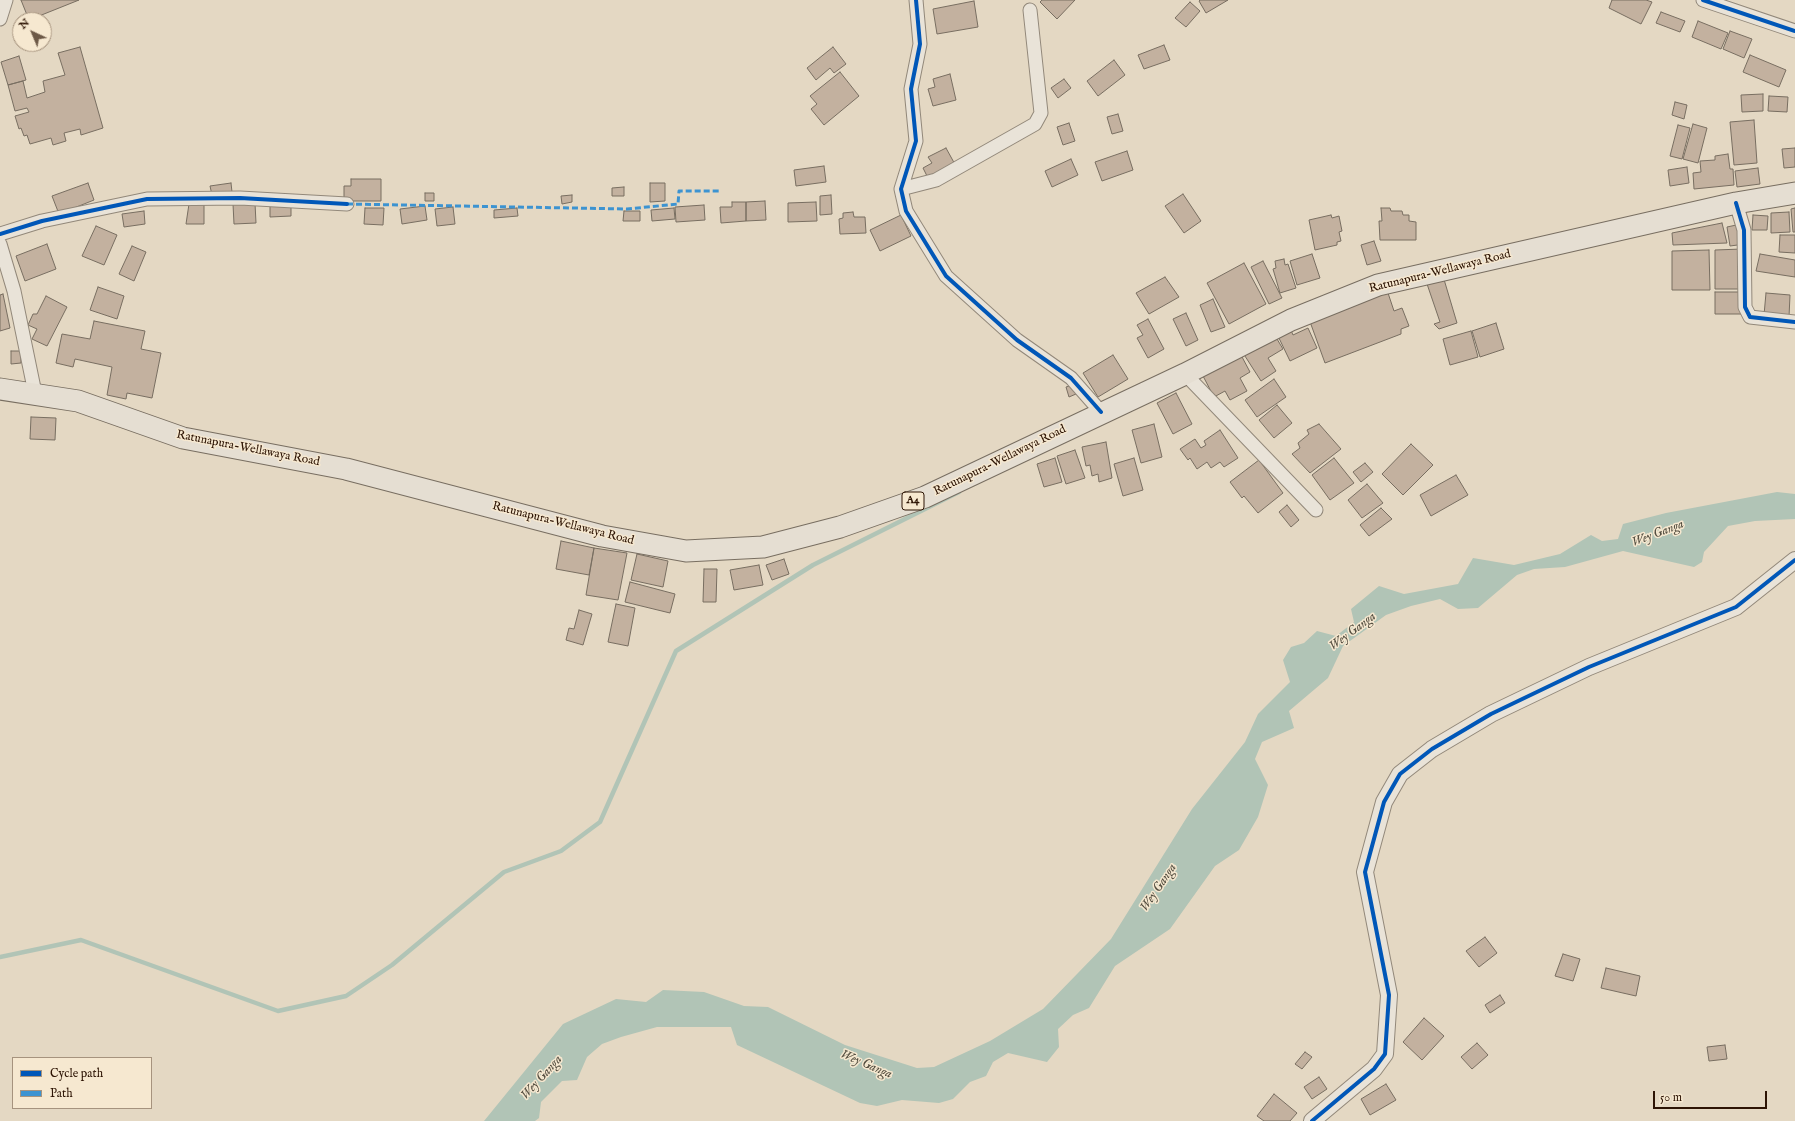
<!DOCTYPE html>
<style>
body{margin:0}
#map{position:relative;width:1795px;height:1121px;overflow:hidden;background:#e4d8c3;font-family:"IM FELL English",serif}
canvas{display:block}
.legend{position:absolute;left:12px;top:1057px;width:140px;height:52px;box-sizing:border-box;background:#f6e8d0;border:1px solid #a6937e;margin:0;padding:5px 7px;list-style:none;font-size:12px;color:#2d1404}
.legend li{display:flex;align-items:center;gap:8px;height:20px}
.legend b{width:20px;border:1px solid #a6937e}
.north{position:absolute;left:12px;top:12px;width:40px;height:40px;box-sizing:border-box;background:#f6e8d0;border:1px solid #a6937e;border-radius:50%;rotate:316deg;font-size:11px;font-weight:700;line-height:16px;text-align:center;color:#2d1404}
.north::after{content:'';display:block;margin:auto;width:14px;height:18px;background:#6d5947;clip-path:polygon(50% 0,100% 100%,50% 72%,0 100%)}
.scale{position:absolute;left:1653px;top:1091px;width:114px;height:18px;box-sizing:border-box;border:2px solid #2d1404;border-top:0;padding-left:5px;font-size:12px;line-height:14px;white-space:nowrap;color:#2d1404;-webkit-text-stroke:3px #f6e8d0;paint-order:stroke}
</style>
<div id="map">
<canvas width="1795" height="1121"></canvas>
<ul class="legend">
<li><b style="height:5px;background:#0057b8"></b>Cycle path</li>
<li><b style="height:5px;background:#3c93d1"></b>Path</li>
</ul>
<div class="north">N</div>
<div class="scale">50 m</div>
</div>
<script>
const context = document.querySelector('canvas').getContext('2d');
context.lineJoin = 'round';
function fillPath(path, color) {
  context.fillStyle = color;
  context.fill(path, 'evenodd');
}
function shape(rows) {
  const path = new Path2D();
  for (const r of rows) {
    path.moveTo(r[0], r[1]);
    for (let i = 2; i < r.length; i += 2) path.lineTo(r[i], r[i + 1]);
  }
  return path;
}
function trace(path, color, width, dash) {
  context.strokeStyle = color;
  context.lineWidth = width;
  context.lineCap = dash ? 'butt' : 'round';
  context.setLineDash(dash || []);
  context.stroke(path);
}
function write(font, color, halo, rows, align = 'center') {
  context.font = font + ' "IM FELL English",serif';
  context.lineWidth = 3;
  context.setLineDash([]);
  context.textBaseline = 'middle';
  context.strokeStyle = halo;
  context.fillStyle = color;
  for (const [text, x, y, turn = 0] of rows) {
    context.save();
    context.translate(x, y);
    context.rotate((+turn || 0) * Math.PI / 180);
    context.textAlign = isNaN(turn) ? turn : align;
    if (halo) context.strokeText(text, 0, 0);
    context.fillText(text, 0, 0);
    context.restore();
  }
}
fillPath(shape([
 [1777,492,1795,494,1795,519,1755,521,1728,526,1704,552,1702,562,1694,567,1623,551,1565,567,1534,569,1517,575,1478,608,1458,609,1440,599,1411,606,1386,615,1343,646,1328,678,1289,711,1294,728,1262,742,1255,759,1268,785,1258,817,1239,850,1215,866,1170,929,1115,966,1089,1008,1073,1015,1058,1029,1059,1047,1047,1062,1008,1053,993,1062,986,1076,970,1082,953,1099,939,1103,902,1100,877,1106,860,1103,737,1045,731,1027,657,1027,621,1037,602,1044,587,1057,577,1080,562,1081,541,1102,539,1118,535,1121,484,1121,563,1024,616,999,646,1002,663,990,704,992,744,1006,768,1007,845,1045,917,1068,934,1067,990,1041,1043,1009,1111,939,1192,809,1245,742,1258,714,1290,682,1283,660,1291,647,1304,643,1317,631,1336,636,1354,622,1351,609,1379,586,1404,594,1458,584,1473,558,1514,565,1560,554,1591,535,1602,541,1618,539,1623,524,1666,513]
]), '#b1c4b6');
trace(shape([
 [0,957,81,940,278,1011,346,996,392,965,504,872,561,851,600,822,676,651,813,565,959,492]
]), '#b1c4b6', 4.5);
const building = shape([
 [21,0,79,0,29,20,21,0],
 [1042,0,1075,0,1057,19,1040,2,1042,0],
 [1200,0,1228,0,1206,13,1199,1,1200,0],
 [1612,0,1646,0,1652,2,1641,24,1609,8,1612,0],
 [974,1,978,27,937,34,933,9,974,1],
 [1190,2,1200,11,1186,27,1175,18,1190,2],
 [1661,12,1685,21,1680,32,1656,23,1661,12],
 [1698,21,1728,33,1721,49,1692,37,1698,21],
 [1730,31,1752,39,1744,58,1723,49,1730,31],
 [1164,45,1170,60,1144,69,1138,55,1164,45],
 [80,47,103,128,81,135,80,129,64,133,66,141,53,145,51,138,30,144,27,135,24,136,21,128,19,129,15,116,29,112,27,108,15,111,8,85,23,81,27,98,45,92,43,81,65,75,58,53,80,47],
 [833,47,846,64,834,73,830,68,816,80,807,68,833,47],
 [1750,55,1786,70,1779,87,1743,72,1750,55],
 [19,56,26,80,8,85,1,62,19,56],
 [1114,60,1125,75,1098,96,1087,81,1114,60],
 [840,72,859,96,824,125,811,109,817,104,810,96,840,72],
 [950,74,956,100,933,106,928,89,935,87,933,79,950,74],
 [1064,79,1071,88,1058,98,1051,88,1064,79],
 [1763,94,1763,111,1742,112,1741,95,1763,94],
 [1769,96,1788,97,1787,112,1768,111,1769,96],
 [1675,102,1687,105,1684,119,1672,115,1675,102],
 [1118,114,1123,131,1112,134,1107,117,1118,114],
 [1754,120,1757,163,1734,165,1730,122,1754,120],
 [1069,123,1075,141,1063,145,1057,127,1069,123],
 [1693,124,1707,128,1698,163,1683,159,1693,124],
 [1678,125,1690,128,1682,159,1670,156,1678,125],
 [946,148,957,168,930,182,923,168,932,163,928,157,946,148],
 [1795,148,1795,167,1784,168,1782,149,1795,148],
 [1127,151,1133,170,1102,181,1095,162,1127,151],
 [1728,154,1730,169,1733,169,1734,185,1694,189,1693,173,1701,172,1700,161,1715,160,1715,156,1728,154],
 [1071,159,1078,175,1052,187,1045,171,1071,159],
 [824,166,826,182,796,186,794,170,824,166],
 [1687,167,1689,183,1670,186,1668,170,1687,167],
 [1758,168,1760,184,1737,187,1735,171,1758,168],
 [351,179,381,179,381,201,344,201,344,186,351,186,351,179],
 [88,183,94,200,59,214,52,196,88,183],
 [231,183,232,192,212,195,210,186,231,183],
 [650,183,665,183,665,201,650,202,650,183],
 [624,187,624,196,612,196,612,188,624,187],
 [425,193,434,193,434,201,425,201,425,193],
 [1183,194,1201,221,1184,233,1165,206,1183,194],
 [572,195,572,202,562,204,561,196,572,195],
 [831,195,832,214,820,215,820,196,831,195],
 [765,201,766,220,746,221,746,202,765,201],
 [732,202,746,202,746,221,721,223,720,207,732,207,732,202],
 [816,202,817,221,788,222,788,203,816,202],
 [255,203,256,223,234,224,233,204,255,203],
 [189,204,204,204,204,224,186,224,189,204],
 [291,204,291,216,270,217,270,205,291,204],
 [704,205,705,220,676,222,675,207,704,205],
 [425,206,427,220,402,224,400,209,425,206],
 [453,207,455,224,437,226,435,209,453,207],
 [365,208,384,208,383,225,364,224,365,208],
 [517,208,518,216,494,218,494,210,517,208],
 [674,208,675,219,652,221,651,210,674,208],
 [1381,208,1390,208,1391,211,1402,211,1403,215,1409,215,1409,221,1416,222,1416,240,1380,240,1379,221,1382,221,1381,208],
 [1795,208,1795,232,1793,232,1791,209,1795,208],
 [144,211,145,224,124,227,122,214,144,211],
 [624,211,640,211,640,221,623,221,624,211],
 [853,212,854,217,865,217,866,233,840,234,839,219,843,218,843,213,853,212],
 [1789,212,1790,232,1771,233,1771,213,1789,212],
 [901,215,911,236,880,251,870,230,901,215],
 [1331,215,1332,218,1339,216,1342,231,1339,232,1341,241,1337,242,1337,245,1315,250,1309,220,1331,215],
 [1753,215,1768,216,1767,230,1752,230,1753,215],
 [1722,223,1727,243,1673,245,1672,233,1722,223],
 [1741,224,1745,244,1730,246,1727,227,1741,224],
 [96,226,117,235,104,265,82,256,96,226],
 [1780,235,1795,235,1795,253,1779,252,1780,235],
 [1374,241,1381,261,1367,265,1361,245,1374,241],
 [47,244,56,269,25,281,16,256,47,244],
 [132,246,146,252,134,281,119,274,132,246],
 [1742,249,1743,289,1715,289,1715,250,1742,249],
 [1709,250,1710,290,1672,290,1672,251,1709,250],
 [1312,254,1320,278,1297,285,1290,261,1312,254],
 [1760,254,1795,260,1795,277,1756,271,1760,254],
 [1284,259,1285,265,1288,264,1296,288,1280,293,1273,269,1276,268,1275,261,1284,259],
 [1263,261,1282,298,1269,304,1251,267,1263,261],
 [1244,263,1266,304,1229,324,1207,283,1244,263],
 [1443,276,1457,323,1439,329,1434,324,1440,322,1426,281,1443,276],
 [1165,277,1179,297,1149,314,1136,293,1165,277],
 [98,287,124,296,117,319,90,310,98,287],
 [1387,290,1394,311,1402,308,1409,326,1401,329,1401,334,1325,363,1309,319,1387,290],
 [1715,292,1742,292,1742,314,1715,314,1715,292],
 [1766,293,1790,295,1789,317,1764,315,1766,293],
 [3,294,10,328,0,331,0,295,3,294],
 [46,296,67,307,47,346,32,339,37,329,28,325,33,314,37,314,46,296],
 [1213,299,1225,327,1211,332,1200,305,1213,299],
 [1186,313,1198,340,1186,346,1173,319,1186,313],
 [1148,319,1164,349,1148,358,1137,338,1143,335,1137,325,1148,319],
 [94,321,145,331,141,349,161,353,152,398,127,393,126,399,107,395,112,367,75,359,73,367,56,363,62,334,90,339,94,321],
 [1496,323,1504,349,1480,357,1472,331,1496,323],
 [1290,328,1293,335,1308,328,1317,348,1290,361,1277,334,1290,328],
 [1471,331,1478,357,1450,365,1443,339,1471,331],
 [1274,334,1283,349,1268,358,1276,371,1261,381,1243,353,1274,334],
 [11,351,21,351,21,363,11,364,11,351],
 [1113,355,1128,379,1098,397,1083,373,1113,355],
 [1241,355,1250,372,1240,378,1247,391,1230,400,1225,391,1214,397,1203,376,1241,355],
 [1274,379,1286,397,1257,417,1245,400,1274,379],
 [1073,385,1076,394,1069,397,1066,387,1073,385],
 [1176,393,1192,424,1173,434,1157,403,1176,393],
 [1277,405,1292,423,1274,438,1259,420,1277,405],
 [31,417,56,418,55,440,30,439,31,417],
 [1154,424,1162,457,1141,463,1132,430,1154,424],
 [1319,424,1341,449,1310,473,1292,454,1300,448,1298,443,1309,434,1307,430,1319,424],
 [1220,430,1238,458,1224,467,1220,462,1211,468,1207,462,1197,469,1190,458,1188,460,1180,449,1195,439,1201,448,1206,445,1204,441,1220,430],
 [1106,442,1112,478,1099,482,1098,474,1092,476,1090,465,1086,466,1082,447,1106,442],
 [1411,444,1433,465,1403,495,1382,474,1411,444],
 [1075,450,1085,478,1066,484,1057,456,1075,450],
 [1055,458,1062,482,1044,487,1037,464,1055,458],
 [1134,458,1143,490,1123,496,1114,464,1134,458],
 [1334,458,1354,483,1330,500,1312,475,1334,458],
 [1259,460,1283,493,1258,513,1244,496,1242,498,1230,482,1259,460],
 [1365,463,1373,472,1361,482,1353,472,1365,463],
 [1456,475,1468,495,1431,516,1420,495,1456,475],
 [1367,484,1383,503,1362,518,1348,500,1367,484],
 [1287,505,1299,520,1291,527,1279,512,1287,505],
 [1381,508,1392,519,1369,536,1360,525,1381,508],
 [561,541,594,548,589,575,556,569,561,541],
 [594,548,627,553,618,600,586,595,594,548],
 [637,554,668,561,663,587,631,580,637,554],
 [784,559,789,574,772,580,766,565,784,559],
 [759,565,763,585,734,590,730,570,759,565],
 [704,569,717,569,716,602,703,602,704,569],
 [630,582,675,594,670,613,625,602,630,582],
 [616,604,635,608,628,646,608,642,616,604],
 [579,610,592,614,583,645,566,640,569,628,574,629,579,610],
 [1485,937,1497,953,1479,967,1466,951,1485,937],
 [1563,954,1580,959,1573,981,1555,976,1563,954],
 [1606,968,1640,976,1636,996,1601,988,1606,968],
 [1500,995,1505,1003,1490,1013,1485,1005,1500,995],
 [1424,1018,1444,1036,1422,1060,1403,1042,1424,1018],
 [1477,1043,1488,1055,1472,1069,1461,1057,1477,1043],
 [1725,1045,1727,1059,1709,1061,1707,1047,1725,1045],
 [1305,1052,1312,1057,1302,1069,1295,1064,1305,1052],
 [1319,1077,1327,1089,1312,1099,1304,1087,1319,1077],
 [1386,1084,1396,1100,1370,1115,1361,1099,1386,1084],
 [1274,1094,1297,1113,1290,1121,1264,1121,1257,1116,1274,1094]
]);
fillPath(building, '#c3b19f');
trace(building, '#786e61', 1);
const minor = shape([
 [916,0,920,44,911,89,916,141,901,189,906,211,946,276,1017,340,1071,378,1101,412],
 [1703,0,1795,31],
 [0,19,6,0],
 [901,189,936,180,1035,124,1041,113,1030,10],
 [1736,203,1744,230,1745,307,1750,317,1795,322],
 [0,234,42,221,147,199,240,198,347,204],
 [0,244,14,291,35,393],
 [1185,374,1316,510]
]);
const tertiary = shape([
 [1312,1121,1374,1069,1385,1054,1389,995,1365,872,1384,802,1400,774,1432,749,1491,714,1589,667,1736,607,1795,560]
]);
const trunk = shape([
 [0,389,78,401,183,438,346,469,602,536,686,551,763,547,840,527,925,497,1185,374,1291,320,1378,285,1736,203,1795,193]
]);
trace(minor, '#92887a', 15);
trace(tertiary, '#92887a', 18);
trace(trunk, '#786e61', 23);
trace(minor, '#e9e3d8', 13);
trace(tertiary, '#e9e3d8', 16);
trace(trunk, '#e5ded2', 21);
trace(shape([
 [347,204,627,209,678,204,679,191,721,191]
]), '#3c93d1', 3, [6, 3]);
trace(shape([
 [916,0,920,44,911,89,916,141,901,189,906,211,946,276,1017,340,1071,378,1101,412],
 [1703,0,1795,31],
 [1736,203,1744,230,1745,307,1750,317,1795,322],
 [0,234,42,221,147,199,240,198,347,204],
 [1312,1121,1374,1069,1385,1054,1389,995,1365,872,1384,802,1400,774,1432,749,1491,714,1589,667,1736,607,1795,560]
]), '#0057b8', 4);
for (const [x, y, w] of [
 [913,501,22]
]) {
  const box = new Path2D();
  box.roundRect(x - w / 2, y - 9, w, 18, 3);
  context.fillStyle = '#f6e8d0';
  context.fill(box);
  trace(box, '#2d1404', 1);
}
write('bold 11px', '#2d1404', null, [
 ["A4",913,501]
]);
write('12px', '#2d1404', '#f6e8d0', [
 ["Ratunapura-Wellawaya Road",1440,272,-14],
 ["Ratunapura-Wellawaya Road",248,449,11],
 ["Ratunapura-Wellawaya Road",1000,461,-26],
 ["Ratunapura-Wellawaya Road",563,524,14]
]);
write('italic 13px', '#544e40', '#f6e8d0', [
 ["Wey Ganga",1658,534,-21],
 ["Wey Ganga",1353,632,-37],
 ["Wey Ganga",1159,888,-56],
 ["Wey Ganga",866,1065,23],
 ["Wey Ganga",542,1078,-48]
]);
</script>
